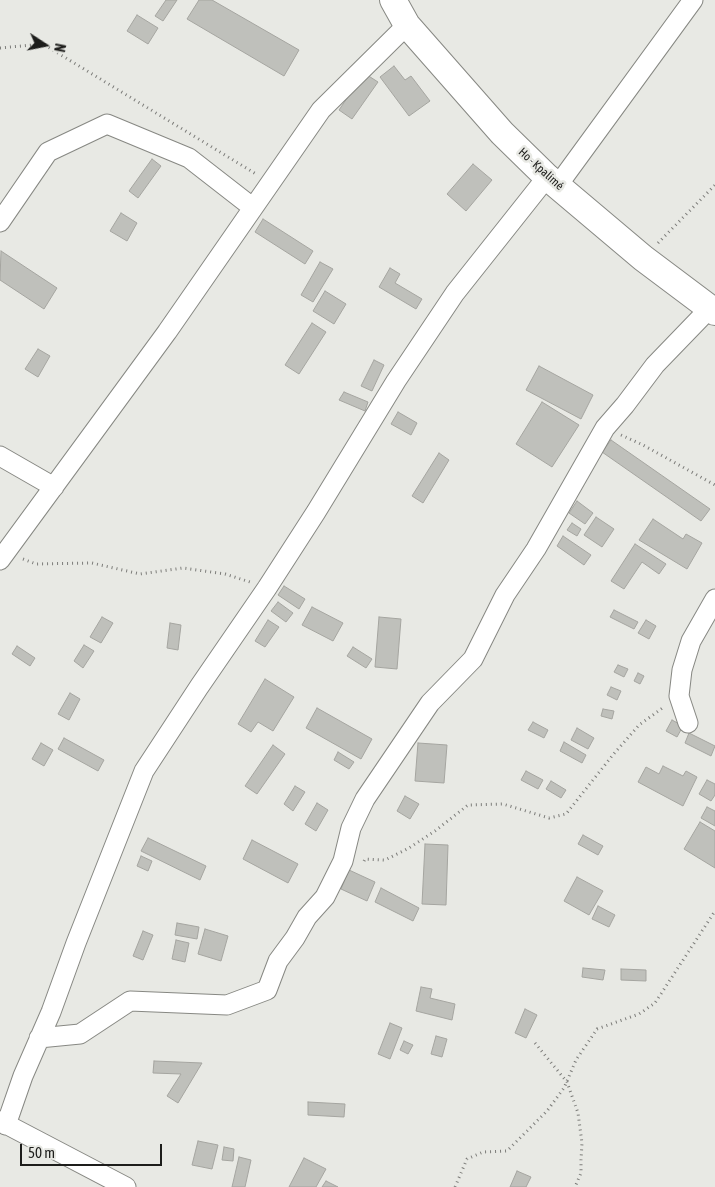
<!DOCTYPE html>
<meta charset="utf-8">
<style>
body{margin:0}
#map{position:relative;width:715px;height:1187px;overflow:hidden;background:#e8e9e4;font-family:"Asap Condensed",sans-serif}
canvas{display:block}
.north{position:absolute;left:20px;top:20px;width:50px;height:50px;-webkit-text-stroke:4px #e8e9e4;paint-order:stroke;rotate:101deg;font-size:14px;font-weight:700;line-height:20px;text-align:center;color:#1d1d1b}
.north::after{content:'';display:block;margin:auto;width:18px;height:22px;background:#1d1d1b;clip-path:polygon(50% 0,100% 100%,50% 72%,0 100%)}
.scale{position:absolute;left:20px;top:1144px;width:142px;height:22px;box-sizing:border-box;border:2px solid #1d1d1b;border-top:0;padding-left:6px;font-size:15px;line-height:18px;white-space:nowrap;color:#1d1d1b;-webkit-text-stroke:4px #e8e9e4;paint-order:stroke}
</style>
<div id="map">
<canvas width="715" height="1187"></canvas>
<div class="north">N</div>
<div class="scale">50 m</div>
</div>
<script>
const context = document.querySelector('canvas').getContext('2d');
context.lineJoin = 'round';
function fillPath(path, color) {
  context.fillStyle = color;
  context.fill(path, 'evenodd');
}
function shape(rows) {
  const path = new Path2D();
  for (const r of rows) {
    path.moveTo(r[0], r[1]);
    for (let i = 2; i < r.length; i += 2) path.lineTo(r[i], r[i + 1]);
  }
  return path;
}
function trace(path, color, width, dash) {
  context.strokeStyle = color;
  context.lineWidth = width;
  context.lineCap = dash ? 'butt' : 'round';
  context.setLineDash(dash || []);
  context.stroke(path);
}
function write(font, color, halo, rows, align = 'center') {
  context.font = font + ' "Asap Condensed",sans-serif';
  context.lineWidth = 5;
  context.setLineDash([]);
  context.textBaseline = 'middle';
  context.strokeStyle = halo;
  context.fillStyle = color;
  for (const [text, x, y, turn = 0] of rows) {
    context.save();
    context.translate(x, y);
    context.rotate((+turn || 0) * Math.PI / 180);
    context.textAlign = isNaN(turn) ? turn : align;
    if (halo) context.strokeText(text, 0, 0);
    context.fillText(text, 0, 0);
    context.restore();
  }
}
const building = shape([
 [166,0,177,0,163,21,155,16,166,0],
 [199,0,212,0,299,50,284,76,187,19,199,0],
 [137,15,158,28,148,44,127,31,137,15],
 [394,66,405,80,411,76,430,101,409,116,380,77,394,66],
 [364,73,378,82,352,119,339,110,364,73],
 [152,159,161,166,138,198,129,191,152,159],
 [473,164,492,180,466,211,447,194,473,164],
 [121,213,137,223,127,241,110,231,121,213],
 [263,219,313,251,305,264,255,232,263,219],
 [1,251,57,288,44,309,0,280,1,251],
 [320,262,333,269,313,302,301,295,320,262],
 [390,268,400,274,395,283,422,299,416,309,379,287,390,268],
 [325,291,346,304,334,324,313,311,325,291],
 [312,323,326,332,299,374,285,365,312,323],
 [38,349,50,356,38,377,25,369,38,349],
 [374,360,384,365,372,391,361,386,374,360],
 [539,366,593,395,581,419,526,390,539,366],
 [344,392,368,402,365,411,339,400,344,392],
 [542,402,579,425,552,467,516,444,542,402],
 [398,412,417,423,411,435,391,424,398,412],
 [611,440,710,509,701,521,602,452,611,440],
 [439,453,449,460,423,503,412,496,439,453],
 [577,501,593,513,585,524,569,513,577,501],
 [596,517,614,529,602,547,584,535,596,517],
 [653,519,683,539,686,534,702,543,687,569,639,540,653,519],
 [572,523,581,529,577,536,567,530,572,523],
 [563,536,591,555,584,565,557,546,563,536],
 [635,544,666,564,659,574,642,562,624,589,611,581,635,544],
 [284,586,305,599,299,609,278,595,284,586],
 [278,602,293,613,286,622,271,611,278,602],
 [312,607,343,623,333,641,302,625,312,607],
 [614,610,638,622,634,629,610,617,614,610],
 [102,617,113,623,101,643,90,637,102,617],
 [379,617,401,619,397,669,375,667,379,617],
 [268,620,279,627,265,647,255,641,268,620],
 [646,620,656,626,649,639,638,633,646,620],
 [170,623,181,625,178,650,167,648,170,623],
 [84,645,94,651,83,668,74,661,84,645],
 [17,646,35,658,30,666,12,654,17,646],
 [353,647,372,659,366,668,347,656,353,647],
 [618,665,628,669,624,677,614,672,618,665],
 [638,673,644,676,640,684,634,681,638,673],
 [265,679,294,697,273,731,258,722,251,732,238,724,265,679],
 [611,687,621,691,617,700,607,695,611,687],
 [70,693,80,699,69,720,58,714,70,693],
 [317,708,372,739,361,759,306,728,317,708],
 [603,709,614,711,612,719,601,716,603,709],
 [672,720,683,726,677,737,666,731,672,720],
 [533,722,548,730,544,738,528,730,533,722],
 [577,728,594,738,588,749,571,740,577,728],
 [689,733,715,746,711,756,685,743,689,733],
 [64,738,104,760,98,771,58,749,64,738],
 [564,742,586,755,582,763,560,751,564,742],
 [41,743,53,750,44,766,32,759,41,743],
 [418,743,447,745,444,783,415,781,418,743],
 [273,745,285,754,257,794,245,786,273,745],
 [338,752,354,762,349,769,334,760,338,752],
 [663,766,683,776,686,771,697,777,683,806,638,782,646,767,659,774,663,766],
 [526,771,543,780,538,789,521,780,526,771],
 [707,780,715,784,715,795,711,801,699,794,707,780],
 [551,781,566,790,561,798,546,789,551,781],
 [295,786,305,792,293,811,284,804,295,786],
 [405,796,419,804,410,819,397,811,405,796],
 [317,803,328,810,316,831,305,824,317,803],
 [707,807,715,811,715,826,701,818,707,807],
 [700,822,715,831,715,868,684,849,700,822],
 [583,835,603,846,598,855,578,844,583,835],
 [148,838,206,866,200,880,141,851,148,838],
 [252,840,298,864,288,883,243,859,252,840],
 [425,844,448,845,446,905,422,904,425,844],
 [141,856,152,861,148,871,137,866,141,856],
 [349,870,375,882,367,901,341,889,349,870],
 [577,877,603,891,589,915,564,901,577,877],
 [381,888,419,908,413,921,375,902,381,888],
 [598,906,615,915,609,927,592,919,598,906],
 [177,923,199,927,197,939,175,935,177,923],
 [205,929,228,936,221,961,198,954,205,929],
 [143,931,153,935,143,960,133,956,143,931],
 [176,940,189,943,185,962,172,959,176,940],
 [583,968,605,970,603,980,582,977,583,968],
 [621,969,646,970,646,981,621,980,621,969],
 [421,987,432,989,430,998,455,1004,452,1020,416,1011,421,987],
 [525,1009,537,1015,526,1038,515,1033,525,1009],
 [390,1023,402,1028,390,1059,378,1054,390,1023],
 [436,1036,447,1039,442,1057,431,1054,436,1036],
 [404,1041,413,1045,408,1054,400,1050,404,1041],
 [154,1061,202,1063,178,1103,167,1096,181,1074,153,1073,154,1061],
 [308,1102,345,1104,344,1117,308,1115,308,1102],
 [198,1141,218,1145,212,1169,192,1165,198,1141],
 [224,1147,234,1149,233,1161,222,1160,224,1147],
 [239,1157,251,1160,245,1187,232,1187,239,1157],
 [304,1158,326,1169,316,1187,289,1187,304,1158],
 [517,1171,531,1177,526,1187,510,1187,517,1171],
 [326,1181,338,1187,322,1187,326,1181]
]);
fillPath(building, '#bfc0bb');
trace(building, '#a5a5a0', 1);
const minor = shape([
 [558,185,693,0],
 [0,222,48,152,107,124,189,158,252,207],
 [0,456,54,487],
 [0,560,167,332,321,110,407,25],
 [688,723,679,696,682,670,691,641,715,599],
 [39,1038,80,1034,130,1001,227,1005,267,990,278,961,295,938,307,917,325,897,343,861,351,828,365,799,430,703,473,659,505,595,536,549,605,428,625,405,655,365,710,308],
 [0,1121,126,1187],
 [6,1125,23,1076,51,1012,76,943,144,771,199,687,267,588,316,512,396,381,455,293,547,177]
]);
const secondary = shape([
 [393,0,407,25,502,133,547,177,643,258,715,312]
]);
trace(minor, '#878883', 21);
trace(secondary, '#878883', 28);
trace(shape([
 [0,48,43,44,256,174],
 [658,243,715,185],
 [621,435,643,445,715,485],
 [23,559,36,564,92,563,140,574,183,568,225,574,250,582],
 [364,861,365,859,385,860,409,848,435,831,468,805,503,804,549,818,566,814,612,756,639,725,664,707],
 [535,1043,567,1082,578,1113,582,1143,581,1160,581,1173,575,1187],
 [455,1187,467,1159,483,1152,507,1151,547,1111,564,1088,576,1060,597,1029,639,1014,655,1003,715,911]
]), '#7c7c79', 3, [1, 4]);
trace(minor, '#fff', 19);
trace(secondary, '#fff', 26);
write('12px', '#1d1d1b', '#e8e9e4', [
 ["Ho - Kpalimé",541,169,42]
]);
</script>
